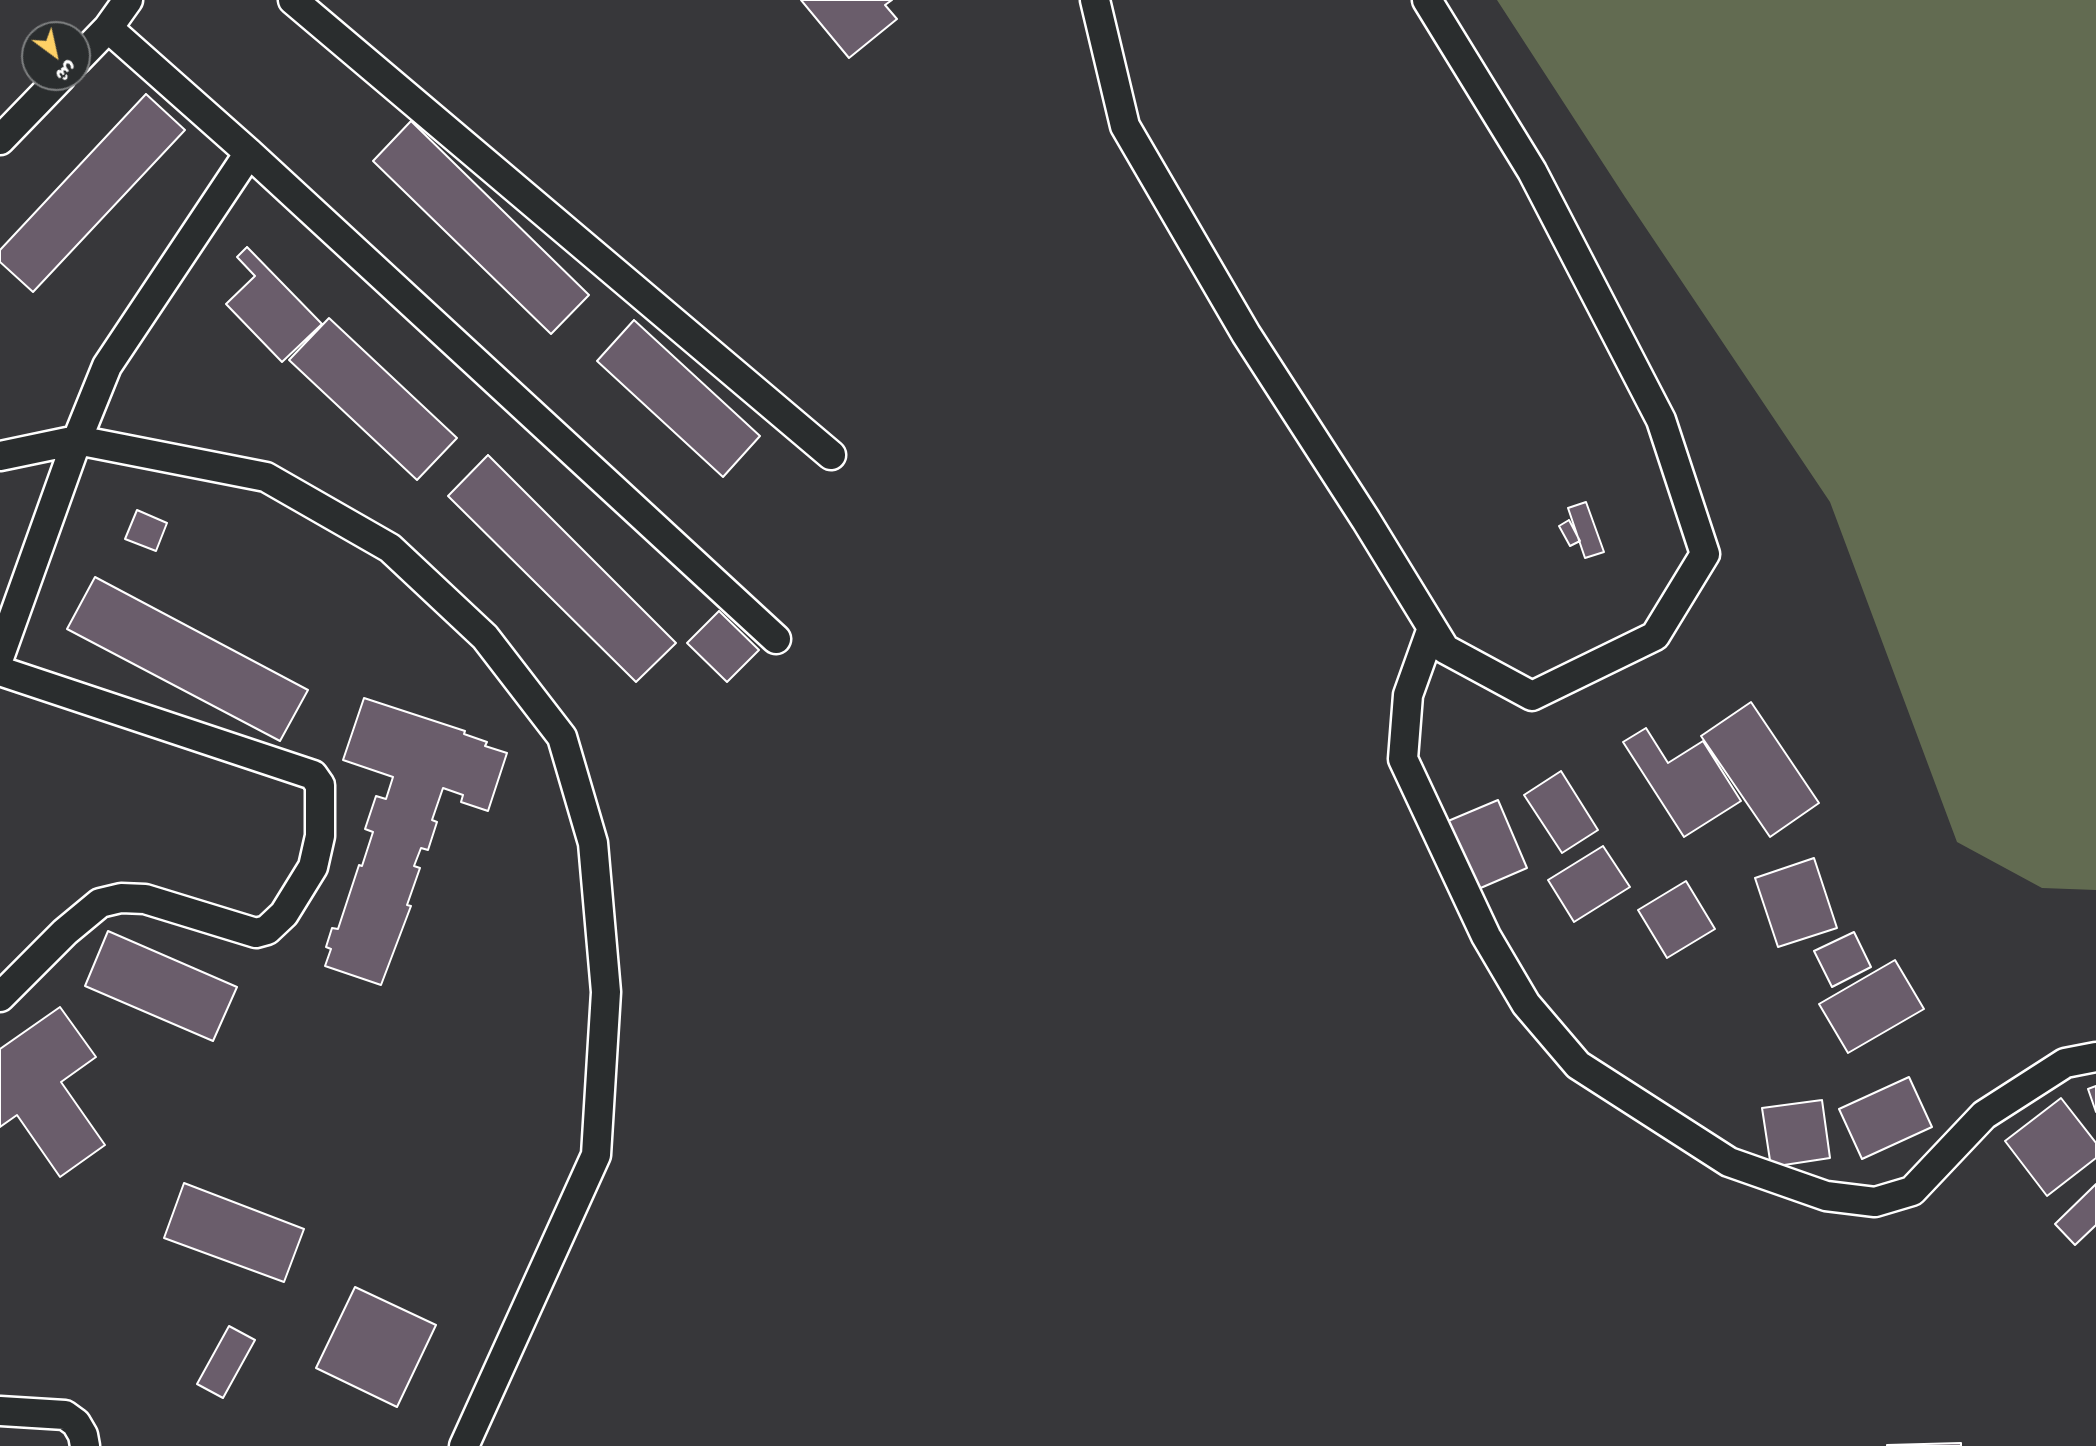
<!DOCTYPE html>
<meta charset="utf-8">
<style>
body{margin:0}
#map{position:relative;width:2096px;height:1446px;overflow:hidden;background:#37373a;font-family:Sriracha,"Playpen Sans Arabic",sans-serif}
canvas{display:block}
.north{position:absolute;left:21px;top:21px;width:70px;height:70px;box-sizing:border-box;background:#2a2d2e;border:2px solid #7f8182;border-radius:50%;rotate:147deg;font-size:19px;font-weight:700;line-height:28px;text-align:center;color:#fff}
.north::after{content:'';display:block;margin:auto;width:24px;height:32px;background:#ffd166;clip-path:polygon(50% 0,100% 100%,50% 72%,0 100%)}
</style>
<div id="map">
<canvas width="2096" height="1446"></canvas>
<div class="north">ش</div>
</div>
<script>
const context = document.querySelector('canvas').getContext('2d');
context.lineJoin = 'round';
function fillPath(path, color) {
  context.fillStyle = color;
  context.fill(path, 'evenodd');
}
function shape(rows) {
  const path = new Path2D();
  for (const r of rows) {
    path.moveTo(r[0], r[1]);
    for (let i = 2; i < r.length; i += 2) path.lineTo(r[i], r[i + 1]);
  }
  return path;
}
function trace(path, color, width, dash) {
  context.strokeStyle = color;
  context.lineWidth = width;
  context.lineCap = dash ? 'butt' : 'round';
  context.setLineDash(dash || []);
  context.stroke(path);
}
fillPath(shape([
 [1497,0,2096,0,2096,890,2042,888,1957,842,1830,502,1625,197]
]), '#626b51');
const building = shape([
 [801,0,892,0,885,5,897,19,849,58,801,0],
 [146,94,185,130,33,292,0,262,0,250,146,94],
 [411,121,589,295,551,334,373,161,411,121],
 [247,247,322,324,282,362,226,304,255,276,237,257,247,247],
 [329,318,457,438,417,480,289,360,329,318],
 [634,320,760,436,723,477,597,361,634,320],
 [488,455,676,643,636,682,448,496,488,455],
 [1586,502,1604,552,1585,558,1568,508,1586,502],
 [137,510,167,523,156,551,125,539,137,510],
 [1569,520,1580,541,1570,546,1559,526,1569,520],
 [95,577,308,690,280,741,67,629,95,577],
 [719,611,759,650,727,682,687,643,719,611],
 [364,698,465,731,464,734,487,742,485,746,507,753,488,811,461,802,463,795,443,788,432,820,437,822,428,850,421,848,414,866,420,868,407,905,411,906,381,985,325,966,331,949,326,947,332,928,338,929,359,865,362,866,373,832,365,829,376,796,386,799,393,777,343,760,364,698],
 [1751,702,1819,803,1770,837,1701,736,1751,702],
 [1646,728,1668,763,1703,741,1741,801,1684,837,1623,742,1646,728],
 [1561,771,1598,830,1562,853,1524,795,1561,771],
 [1498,800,1527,868,1469,893,1441,824,1498,800],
 [1603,846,1630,887,1574,922,1548,880,1603,846],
 [1814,858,1837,928,1778,947,1755,878,1814,858],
 [1686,881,1715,929,1667,958,1638,910,1686,881],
 [108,931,237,987,213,1041,85,986,108,931],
 [1854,932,1871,967,1832,987,1814,951,1854,932],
 [1895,960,1924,1009,1848,1053,1819,1004,1895,960],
 [60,1007,96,1057,61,1082,105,1145,60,1177,17,1115,0,1127,0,1049,60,1007],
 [1909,1077,1932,1127,1862,1159,1839,1109,1909,1077],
 [2096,1086,2096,1112,2088,1089,2096,1086],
 [2061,1098,2096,1143,2096,1158,2047,1196,2005,1141,2061,1098],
 [1822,1100,1830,1158,1771,1167,1762,1108,1822,1100],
 [184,1183,304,1229,284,1282,164,1238,184,1183],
 [2096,1184,2096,1225,2075,1245,2055,1224,2096,1184],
 [355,1287,436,1325,397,1407,316,1368,355,1287],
 [229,1326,255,1340,223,1398,197,1384,229,1326],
 [1961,1443,1961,1446,1887,1446,1887,1445,1961,1443]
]);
fillPath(building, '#6a5d6b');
trace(building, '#fff', 2);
const minor = shape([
 [293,0,831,455],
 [1095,0,1125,126,1246,334,1366,520,1445,649,1532,696,1655,636,1705,554,1661,420,1532,171,1427,0],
 [108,28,249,153,776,639],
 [77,60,108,28,128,0],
 [0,140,61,77],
 [0,456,77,440,266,477,390,548,485,637,562,737,593,843,606,992,596,1155,464,1446],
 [1432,628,1408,695,1403,759,1486,936,1526,1004,1578,1065,1729,1162,1826,1196,1875,1202,1912,1191,1984,1115,2065,1063,2096,1057],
 [0,655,77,440,107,366,249,153],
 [0,671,313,775,320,785,320,836,313,867,284,914,267,930,256,933,145,899,121,898,100,903,65,932,0,997],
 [0,1411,65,1415,76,1423,83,1435,85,1446]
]);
trace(minor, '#fff', 33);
trace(minor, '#2a2d2e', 28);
</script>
